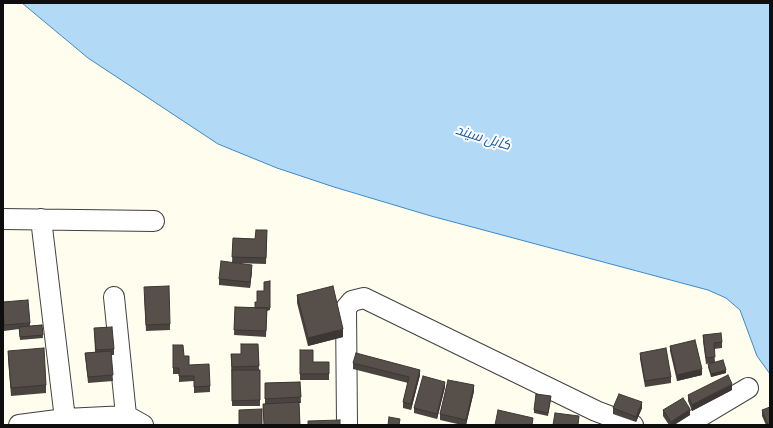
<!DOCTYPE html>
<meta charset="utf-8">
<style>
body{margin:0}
#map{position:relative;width:773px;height:428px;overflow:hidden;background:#fffdee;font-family:"Zilla Slab",serif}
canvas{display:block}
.frame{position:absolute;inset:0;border:4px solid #0e0e0e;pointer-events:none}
</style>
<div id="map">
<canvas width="773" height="428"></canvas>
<div class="frame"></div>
</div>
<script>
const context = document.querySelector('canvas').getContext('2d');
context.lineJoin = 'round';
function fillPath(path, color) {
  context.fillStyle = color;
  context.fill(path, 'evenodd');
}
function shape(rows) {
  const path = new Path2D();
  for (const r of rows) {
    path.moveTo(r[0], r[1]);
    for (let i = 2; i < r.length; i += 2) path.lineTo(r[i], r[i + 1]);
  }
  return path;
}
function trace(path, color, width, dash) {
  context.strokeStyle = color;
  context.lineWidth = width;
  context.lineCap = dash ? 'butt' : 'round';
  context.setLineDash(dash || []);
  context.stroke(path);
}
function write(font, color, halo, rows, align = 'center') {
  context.font = font + ' "Zilla Slab",Cairo,serif';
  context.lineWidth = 4;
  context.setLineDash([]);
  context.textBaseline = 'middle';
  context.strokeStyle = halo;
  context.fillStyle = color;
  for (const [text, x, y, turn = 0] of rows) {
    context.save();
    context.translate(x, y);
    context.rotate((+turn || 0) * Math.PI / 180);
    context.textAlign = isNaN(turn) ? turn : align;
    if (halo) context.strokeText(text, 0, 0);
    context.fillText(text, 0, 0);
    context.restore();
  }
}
const water = shape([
 [22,3,770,3,770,374,757,356,740,310,726,298,708,290,431,216,334,187,277,168,218,144,88,58,22,3]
]);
fillPath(water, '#b2daf7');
trace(water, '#388bcf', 1);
const minor = shape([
 [3,219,154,221],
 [41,219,65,419],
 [114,297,127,425],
 [19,425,65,419,127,416,143,425],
 [347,425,346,308,352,301,364,298,596,411,633,425],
 [686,425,748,388]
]);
trace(minor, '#414141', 22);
trace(minor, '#fff', 20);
fillPath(shape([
 [267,236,266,264,232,263,233,238,255,239],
 [252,271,250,288,219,285,219,279],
 [270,281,270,310,267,311,266,337,234,335,235,307,255,308,257,302,264,291],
 [144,293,170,324,170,330,146,331],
 [297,295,343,337,308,346,297,303],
 [3,302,30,323,30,326,42,325,43,338,20,340,19,329,4,331,3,315],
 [94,328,114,349,114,355,111,355,113,381,88,383,85,353,95,352],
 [703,335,722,342,722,348,714,349,715,362,726,373,711,377,708,367,708,364,711,363,706,364,703,341],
 [258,344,259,370,260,370,260,406,232,406,231,354,241,354],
 [173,345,184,356,189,365,210,386,210,392,194,393,194,381,179,382,179,374,173,374],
 [670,346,702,375,677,381,670,351],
 [300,350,313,362,329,362,329,380,300,380],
 [8,351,46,385,46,393,11,396,8,359],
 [640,353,671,377,671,383,645,387,640,359],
 [353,363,420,375,411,410,403,408,403,402,408,383,353,369],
 [300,382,301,403,299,403,300,425,264,425,263,404,265,404,265,383],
 [445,387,437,419,414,413,414,408],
 [732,390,692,411,688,401,688,395],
 [474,391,466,425,462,425,440,420,440,414],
 [551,399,548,416,534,413,534,410],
 [613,408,642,408,636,422,613,414],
 [663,410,690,415,674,425,669,425,663,416],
 [762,410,770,425,766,425,762,416]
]), '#4a4440');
fillPath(shape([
 [252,265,252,271,250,288,250,282],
 [343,329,343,337,308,346,308,338],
 [702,369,702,375,677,381,677,375],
 [420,370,420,375,411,410,411,404],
 [726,370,726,373,711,377,711,374],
 [445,382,445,387,437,419,437,414],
 [732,384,732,390,692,411,692,405],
 [474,385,474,391,466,425,466,420],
 [642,402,642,408,636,422,636,417],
 [690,409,690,415,674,425,671,425,671,422]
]), '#3c3734');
const building = shape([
 [256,230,267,230,266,258,232,257,233,238,255,239,256,230],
 [221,261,252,265,250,282,219,279,221,261],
 [270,281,270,308,255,308,255,302,257,302,257,291,264,291,264,282,270,281],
 [169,286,170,324,146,325,144,287,169,286],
 [333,286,343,329,308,338,297,295,333,286],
 [28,300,30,323,4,325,3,302,28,300],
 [235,307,267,308,266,331,234,330,235,307],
 [42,325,43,335,20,337,19,327,42,325],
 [112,327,114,349,96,350,94,328,112,327],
 [721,333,722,342,714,343,715,357,706,358,703,335,721,333],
 [695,340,702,369,677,375,670,346,695,340],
 [241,344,258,344,259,366,232,367,231,354,241,354,241,344],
 [173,345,183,345,184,356,189,356,189,365,209,364,210,386,194,387,194,376,179,376,179,368,173,368,173,345],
 [44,348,46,385,11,388,8,351,44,348],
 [666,348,671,377,645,381,640,353,666,348],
 [300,350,313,350,313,362,329,362,329,374,300,374,300,350],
 [111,351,113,375,88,377,85,353,111,351],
 [356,353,420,370,411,404,403,402,409,377,353,363,356,353],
 [723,360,726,370,711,374,708,364,723,360],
 [232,370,260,370,260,400,232,401,232,370],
 [728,375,732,384,692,405,688,395,728,375],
 [423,376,445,382,437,414,414,408,423,376],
 [448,380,474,385,466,420,440,414,448,380],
 [300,382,301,397,265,399,265,383,300,382],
 [536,394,551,396,548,413,534,410,536,394],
 [619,394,642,402,636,417,613,408,619,394],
 [683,398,690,409,671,422,663,410,683,398],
 [299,402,300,425,264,425,263,404,299,402],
 [770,407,770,425,768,425,762,410,770,407],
 [262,409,262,425,239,425,239,410,262,409],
 [498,410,533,418,532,425,495,425,498,410],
 [555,413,579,416,578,425,553,425,555,413],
 [389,417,400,419,399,425,388,425,389,417],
 [340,420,340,425,308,425,308,421,340,420]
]);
fillPath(building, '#564f4a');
trace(building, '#3c3734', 1);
write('italic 14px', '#155ca1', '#fff', [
 ["کابل سيند",483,138,17]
]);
</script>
